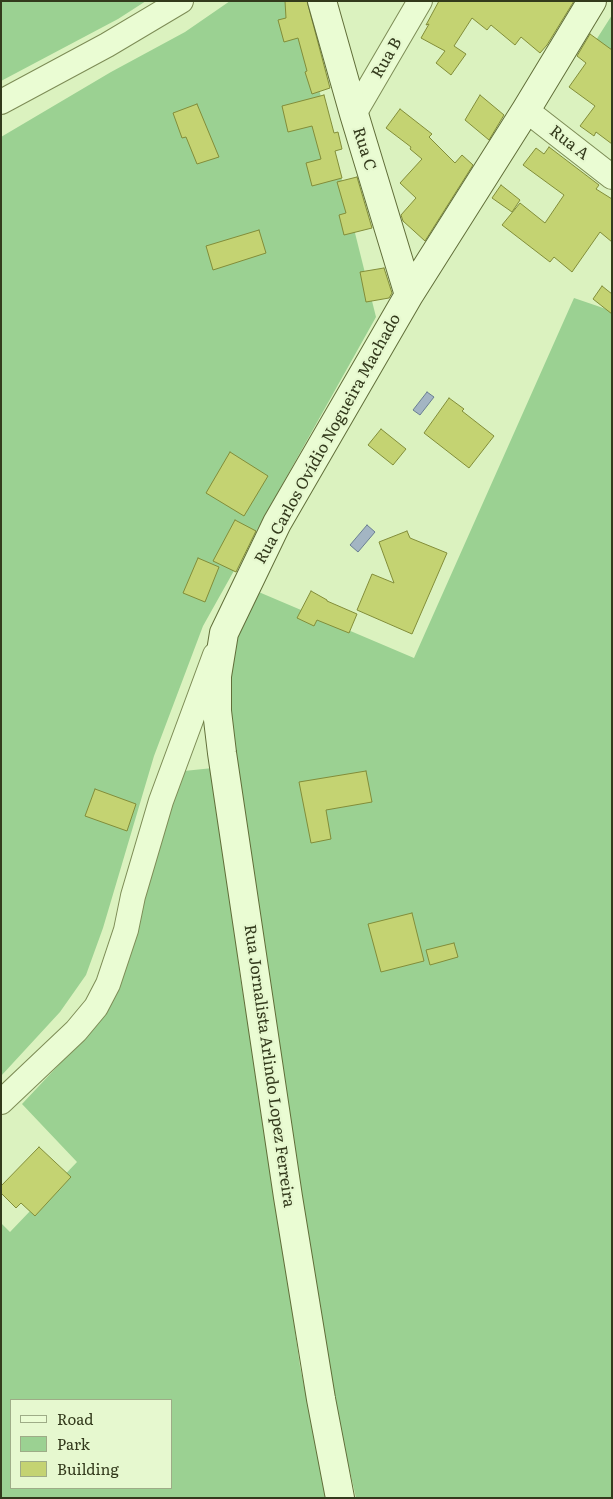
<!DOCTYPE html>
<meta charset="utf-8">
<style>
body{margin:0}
#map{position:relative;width:613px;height:1499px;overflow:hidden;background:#dbf2bf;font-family:Literata,serif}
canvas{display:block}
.frame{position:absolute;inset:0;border:2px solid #333a1c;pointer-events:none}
.legend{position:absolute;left:10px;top:1399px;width:162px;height:90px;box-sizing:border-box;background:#e6f8cf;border:1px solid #9eac87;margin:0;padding:6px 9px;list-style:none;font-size:15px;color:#333a1c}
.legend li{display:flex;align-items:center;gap:10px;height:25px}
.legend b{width:25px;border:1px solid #9eac87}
</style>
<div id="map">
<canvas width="613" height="1499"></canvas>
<div class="frame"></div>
<ul class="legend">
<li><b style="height:6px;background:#eafcd3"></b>Road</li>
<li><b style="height:14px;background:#9bd192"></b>Park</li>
<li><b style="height:14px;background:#c4d372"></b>Building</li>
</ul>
</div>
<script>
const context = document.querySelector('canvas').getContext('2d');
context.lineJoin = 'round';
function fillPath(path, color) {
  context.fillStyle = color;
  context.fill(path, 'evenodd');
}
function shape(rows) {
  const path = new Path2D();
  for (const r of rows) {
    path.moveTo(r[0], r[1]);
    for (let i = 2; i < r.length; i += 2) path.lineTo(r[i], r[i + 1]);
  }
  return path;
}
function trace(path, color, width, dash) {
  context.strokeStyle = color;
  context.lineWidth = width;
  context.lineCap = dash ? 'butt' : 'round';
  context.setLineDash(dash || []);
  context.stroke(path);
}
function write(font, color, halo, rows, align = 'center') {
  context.font = font + ' Literata,serif';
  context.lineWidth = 4.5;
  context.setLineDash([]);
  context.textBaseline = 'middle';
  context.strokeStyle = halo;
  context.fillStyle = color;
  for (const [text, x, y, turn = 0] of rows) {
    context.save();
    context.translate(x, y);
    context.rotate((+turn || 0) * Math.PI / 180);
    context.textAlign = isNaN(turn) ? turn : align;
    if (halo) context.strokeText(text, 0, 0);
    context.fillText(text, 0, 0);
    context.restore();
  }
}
fillPath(shape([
 [1,1,146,1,118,19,1,81],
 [230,1,297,1,376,317,203,626,154,756,103,928,86,975,60,1012,1,1076,1,137,111,72,185,32],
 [612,15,612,65,591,48],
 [574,298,612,311,612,1498,356,1498,333,1397,279,1073,226,687,235,632,254,590,414,658],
 [213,768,240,975,275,1191,300,1366,327,1498,1,1498,1,1223,10,1232,77,1162,22,1104,84,1038,112,1001,130,957,145,891,165,821,184,771],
 [11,1400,171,1400,171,1488,11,1488]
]), '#9bd192');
const water = shape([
 [427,392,434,397,420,415,413,410,427,392],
 [367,525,375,532,358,552,350,545,367,525]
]);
fillPath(water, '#a3b5c3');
trace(water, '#697e92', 1);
const building = shape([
 [285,1,307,1,330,88,312,94,305,72,307,71,298,38,284,42,278,20,286,18,285,1],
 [439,1,574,1,547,45,540,53,521,37,515,45,491,25,487,30,472,18,454,46,466,54,451,75,436,63,445,51,421,38,429,24,426,25,439,1],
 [590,34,612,50,612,144,596,132,594,136,580,126,595,106,569,87,586,63,577,56,590,34],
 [324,95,334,133,338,132,342,149,335,151,342,178,312,186,306,163,321,159,312,126,288,132,282,106,324,95],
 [480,95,504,115,489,140,465,120,480,95],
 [197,104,219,157,197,164,186,137,182,138,173,113,197,104],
 [400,109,432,134,429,137,455,163,462,155,473,165,425,241,403,221,401,215,416,198,400,183,422,159,410,149,411,147,386,128,400,109],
 [549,147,599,185,596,189,612,199,612,242,600,232,572,272,554,257,550,262,502,225,520,203,545,223,564,195,523,165,536,148,544,154,549,147],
 [357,177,372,228,344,235,339,215,346,213,337,182,357,177],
 [501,185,520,200,512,212,492,198,501,185],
 [259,230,266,253,213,270,206,246,259,230],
 [384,268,392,293,389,298,366,302,360,272,384,268],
 [602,286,612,294,612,314,593,299,602,286],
 [449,398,464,409,462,411,494,436,469,468,424,433,449,398],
 [381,429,406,449,393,465,368,445,381,429],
 [230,452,268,476,244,516,206,493,230,452],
 [235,520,256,531,236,572,213,561,235,520],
 [407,531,410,538,447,553,412,634,357,610,372,574,394,583,379,542,407,531],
 [198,558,219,567,205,602,183,593,198,558],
 [311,591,327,600,327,601,357,614,349,633,317,620,314,626,297,618,311,591],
 [366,771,372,802,326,810,331,839,311,843,299,782,366,771],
 [95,789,136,804,127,831,85,816,95,789],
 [412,913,424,961,381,972,368,924,412,913],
 [454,943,458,957,430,965,426,950,454,943],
 [39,1147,71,1177,35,1216,21,1203,16,1208,1,1193,1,1186,39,1147]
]);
fillPath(building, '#c4d372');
trace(building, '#828d39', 1);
const street = shape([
 [1,102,107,45,181,1],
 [526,110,612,177],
 [354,114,420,1],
 [1,1102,76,1031,96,1007,108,984,126,930,133,896,161,801,215,655]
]);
const secondary = shape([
 [322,1,354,114,409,295],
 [340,1498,321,1399,288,1197,222,753,217,711,217,676,224,633,277,523,409,295,526,110,592,1]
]);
trace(street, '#7d8c56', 26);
trace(secondary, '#616e39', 30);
trace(street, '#eafcd3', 24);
trace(secondary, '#eafcd3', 28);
write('16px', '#333a1c', '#e6f8cf', [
 ["Rua B",387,58,-60],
 ["Rua A",569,143,38],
 ["Rua C",364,149,73],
 ["Rua Carlos Ovídio Nogueira Machado",328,439,-61],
 ["Rua Jornalista Arlindo Lopez Ferreira",269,1066,82]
]);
</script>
